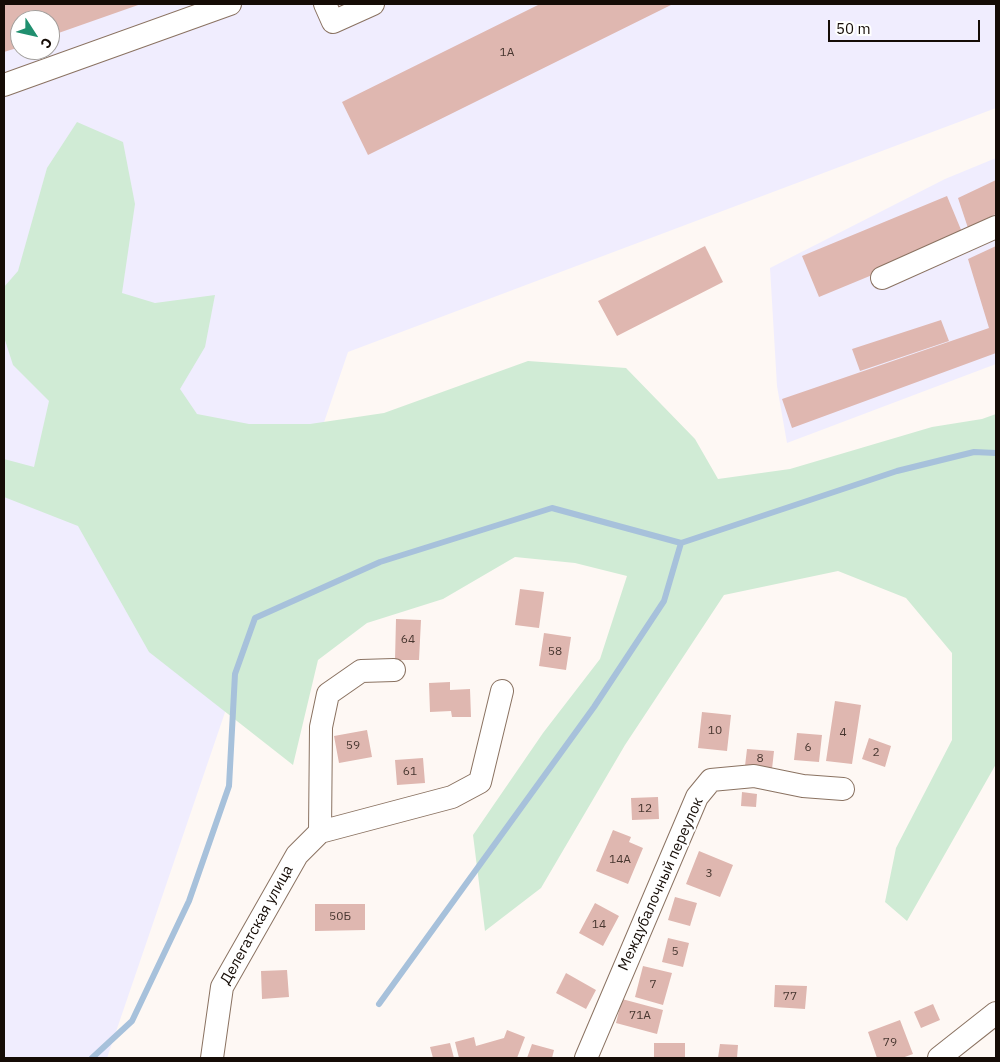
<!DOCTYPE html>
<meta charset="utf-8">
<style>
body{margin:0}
#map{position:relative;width:1000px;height:1062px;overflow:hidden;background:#fef8f4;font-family:"IBM Plex Sans",sans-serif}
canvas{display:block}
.frame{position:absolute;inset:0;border:5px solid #150c06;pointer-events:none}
.north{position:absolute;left:10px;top:10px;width:50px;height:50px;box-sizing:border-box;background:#fff;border:1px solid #a19e9b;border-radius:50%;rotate:125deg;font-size:14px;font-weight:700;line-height:20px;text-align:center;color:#150c06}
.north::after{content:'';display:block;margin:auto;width:18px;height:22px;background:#208f6f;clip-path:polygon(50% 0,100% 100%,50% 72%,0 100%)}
.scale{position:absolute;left:828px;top:20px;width:152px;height:22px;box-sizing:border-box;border:2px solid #150c06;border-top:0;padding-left:6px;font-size:15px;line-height:18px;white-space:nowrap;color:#150c06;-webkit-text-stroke:4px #fff;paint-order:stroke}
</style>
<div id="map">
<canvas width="1000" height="1062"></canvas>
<div class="frame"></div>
<div class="north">С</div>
<div class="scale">50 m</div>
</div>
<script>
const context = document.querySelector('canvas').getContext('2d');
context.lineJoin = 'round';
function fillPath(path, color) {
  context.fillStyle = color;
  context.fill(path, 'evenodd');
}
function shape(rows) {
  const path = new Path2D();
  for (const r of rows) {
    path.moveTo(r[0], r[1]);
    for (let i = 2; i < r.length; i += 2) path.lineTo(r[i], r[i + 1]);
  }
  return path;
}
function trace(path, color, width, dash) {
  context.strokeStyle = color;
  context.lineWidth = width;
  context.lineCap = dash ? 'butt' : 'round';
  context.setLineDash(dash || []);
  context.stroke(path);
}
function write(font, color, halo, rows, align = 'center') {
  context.font = font + ' "IBM Plex Sans",sans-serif';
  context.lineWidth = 4.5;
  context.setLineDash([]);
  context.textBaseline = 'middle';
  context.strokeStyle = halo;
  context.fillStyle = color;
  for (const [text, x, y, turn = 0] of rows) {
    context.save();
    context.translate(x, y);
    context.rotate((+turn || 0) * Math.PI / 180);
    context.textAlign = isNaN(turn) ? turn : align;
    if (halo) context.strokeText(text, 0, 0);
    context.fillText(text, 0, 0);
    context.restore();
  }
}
fillPath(shape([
 [4,4,996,4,996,108,348,352,107,1058,4,1058],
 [20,20,50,20,50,50,20,50],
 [996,158,996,364,787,443,777,386,770,268,945,179]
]), '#f0edfe');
fillPath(shape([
 [77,122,123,142,135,204,122,293,155,303,215,295,205,347,180,389,197,414,249,424,310,424,384,413,528,361,626,368,695,439,718,479,790,469,932,427,982,419,996,414,996,764,907,921,885,902,896,848,952,740,952,653,906,598,838,571,724,595,625,745,541,888,485,931,473,835,543,733,600,659,627,576,575,563,515,557,443,599,367,623,318,660,293,765,149,652,78,526,4,497,4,459,34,467,49,401,13,365,4,337,4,287,18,271,47,168]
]), '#d0ebd5');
trace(shape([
 [379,1004,594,707,664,601,681,543,897,471,974,452,996,453],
 [92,1058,132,1021,189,901,229,786,235,674,255,618,380,562,552,508,681,543]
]), '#a7c1db', 6);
fillPath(shape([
 [4,4,141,4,50,36,50,20,20,20,20,47,4,52],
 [540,4,673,4,368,155,342,102],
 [996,180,996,214,968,228,958,198],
 [947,196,964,237,819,297,802,256],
 [705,246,723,282,617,336,598,301],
 [996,246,996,353,792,428,782,399,989,328,968,259],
 [941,320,949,341,860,371,852,349],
 [520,589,544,592,539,628,515,625],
 [396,619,421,620,419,660,395,660],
 [544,633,571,637,566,670,539,666],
 [450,682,450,690,470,689,471,717,452,717,451,711,430,712,429,683],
 [835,701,861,705,852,764,826,761],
 [702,712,731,715,727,751,698,748],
 [367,730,372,757,339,763,334,736],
 [797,733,822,735,819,762,794,760],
 [869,738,891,746,885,767,862,759],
 [747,749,774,751,772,769,745,766],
 [423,758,425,783,397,785,395,760],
 [742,792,757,794,756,807,741,806],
 [658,797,659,819,632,820,631,798],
 [613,830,631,837,629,842,643,848,628,884,596,871],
 [699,851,733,865,720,897,686,884],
 [675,897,697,903,690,926,668,920],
 [595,903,619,916,603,946,579,933],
 [315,904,365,904,365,930,315,931],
 [668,938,689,943,683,967,662,962],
 [643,966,672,973,663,1005,635,997],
 [287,970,289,997,262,999,261,971],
 [566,973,596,990,586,1009,556,993],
 [775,985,807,986,805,1009,774,1007],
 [622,999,663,1010,657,1034,616,1023],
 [933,1004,940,1020,921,1028,914,1012],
 [900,1020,913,1054,902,1058,877,1058,868,1032],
 [507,1030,525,1037,517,1058,459,1058,455,1042,474,1037,476,1046,504,1038],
 [450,1043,454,1058,433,1058,430,1047],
 [654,1043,685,1043,685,1058,654,1058],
 [532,1044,554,1050,552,1058,527,1058],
 [720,1044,738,1045,737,1058,718,1058]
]), '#dfb7b0');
const minor = shape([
 [325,4,333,22,373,4],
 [4,85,230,4],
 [882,278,996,227],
 [320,832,321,727,328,694,361,671,394,670],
 [212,1058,222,987,297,855,320,832,452,797,480,782,502,691],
 [586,1058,697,797,711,780,754,776,803,786,843,789],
 [939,1058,996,1013]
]);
trace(minor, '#8a7261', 24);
trace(minor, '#fff', 22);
write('12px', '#483730', null, [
 ["1А",507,53],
 ["64",408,640],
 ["58",555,652],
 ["10",715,731],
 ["4",843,733],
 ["59",353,746],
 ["6",808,748],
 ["2",876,753],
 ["8",760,759],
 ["61",410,772],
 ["12",645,809],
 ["14А",620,860],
 ["3",709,874],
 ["50Б",340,917],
 ["14",599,925],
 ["5",675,952],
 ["7",653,985],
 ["77",790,997],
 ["71А",640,1016],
 ["79",890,1043]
]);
write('15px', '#150c06', '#fff', [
 ["Междубалочный переулок",661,884,-66],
 ["Делегатская улица",257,925,-61]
]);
</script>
